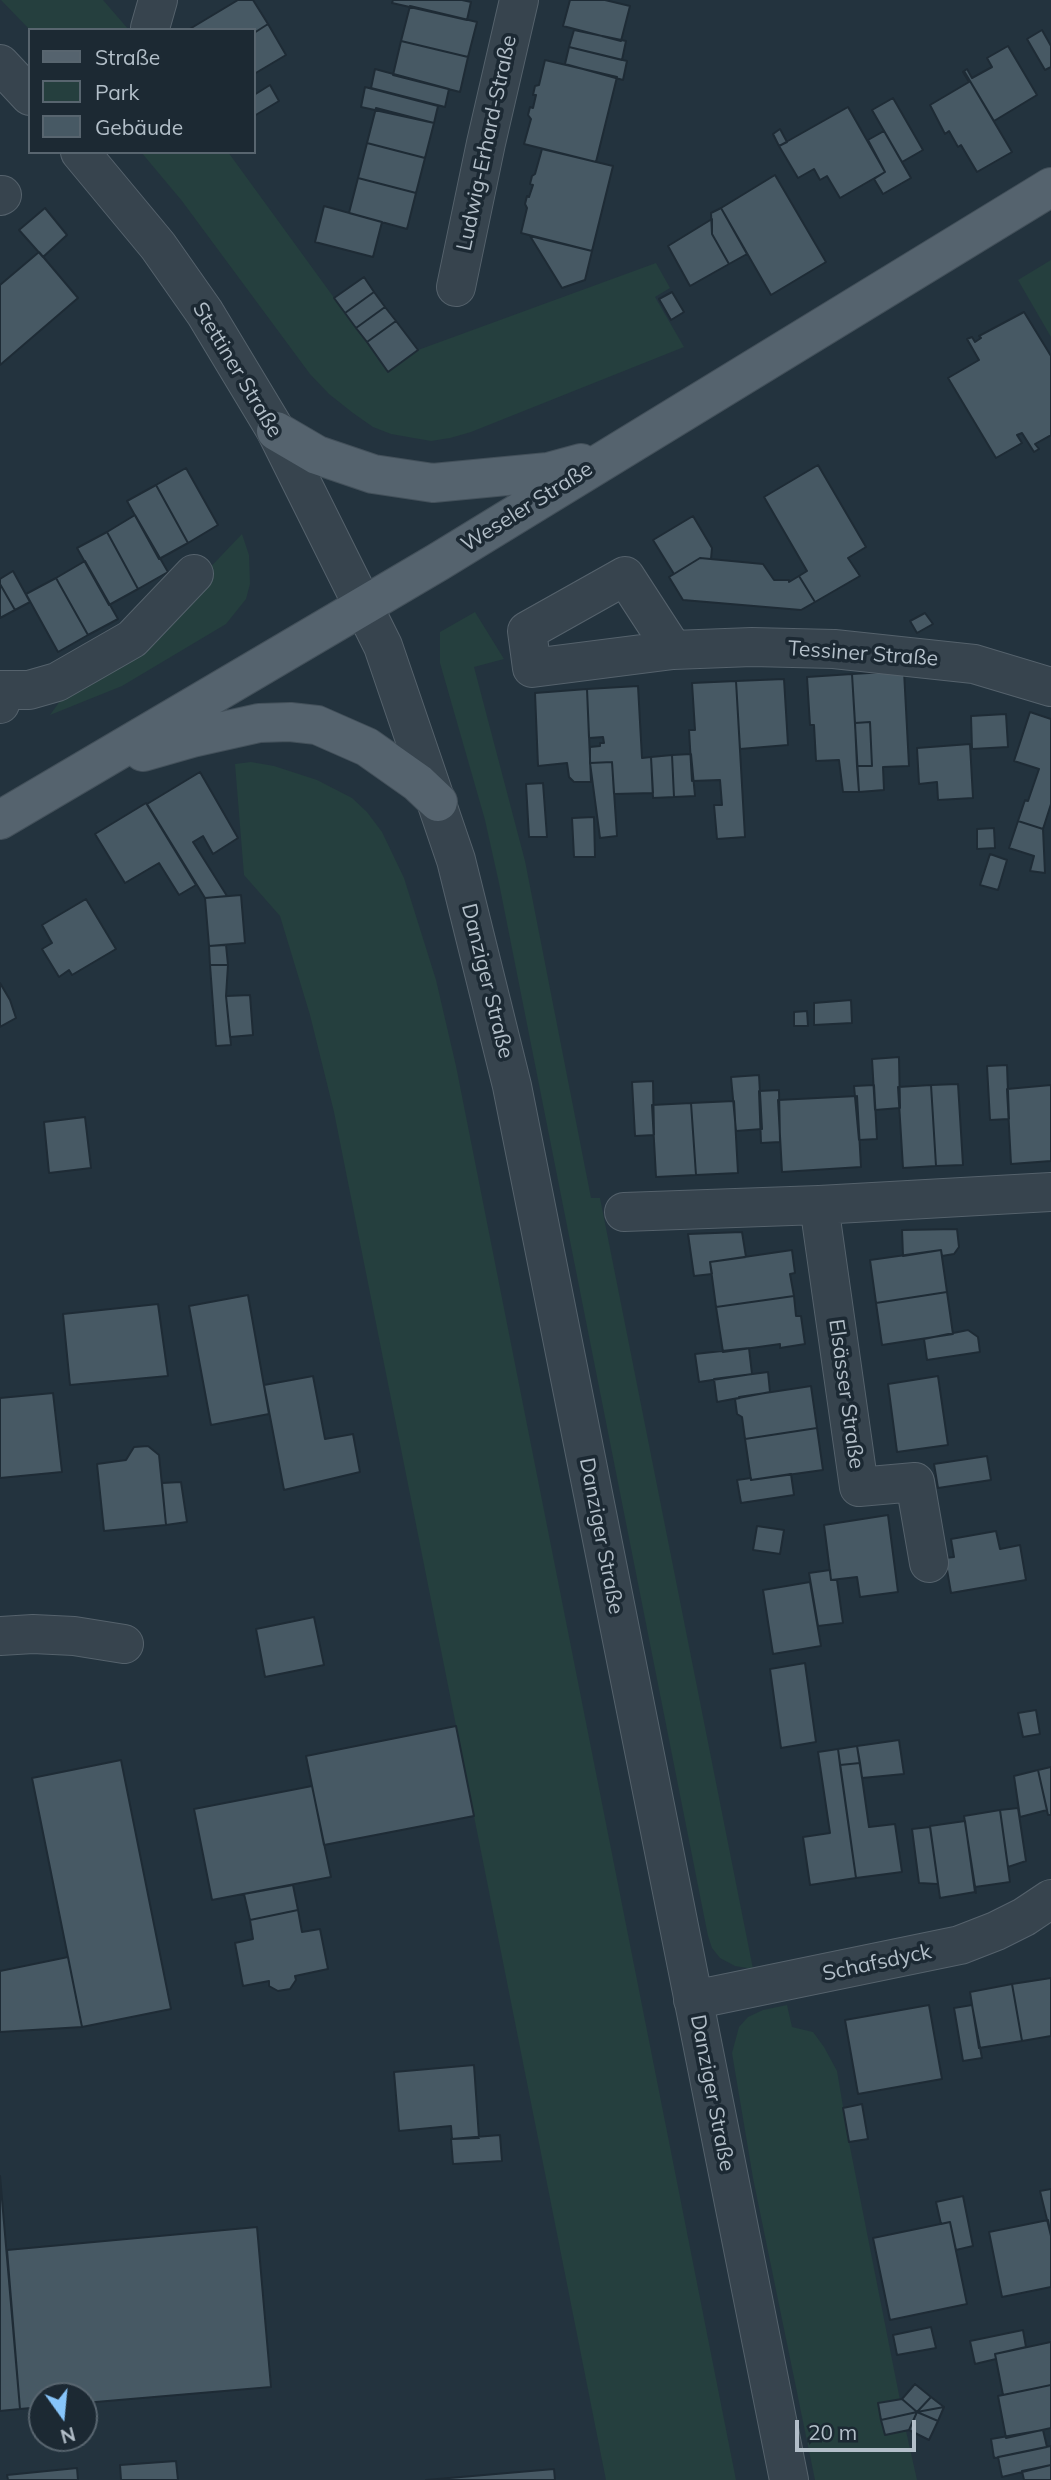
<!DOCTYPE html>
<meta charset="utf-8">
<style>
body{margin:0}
#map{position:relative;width:1051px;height:2480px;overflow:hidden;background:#23333e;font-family:Mulish,sans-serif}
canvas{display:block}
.legend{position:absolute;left:28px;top:28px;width:228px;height:126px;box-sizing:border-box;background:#1c2933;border:2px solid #58656f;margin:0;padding:9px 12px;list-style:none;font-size:21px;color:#b3bfc9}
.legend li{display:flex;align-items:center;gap:14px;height:35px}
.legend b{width:35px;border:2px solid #58656f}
.north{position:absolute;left:28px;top:2382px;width:70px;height:70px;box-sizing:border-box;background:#1c2933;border:2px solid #58656f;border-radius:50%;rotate:165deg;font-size:19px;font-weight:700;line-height:28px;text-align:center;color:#b3bfc9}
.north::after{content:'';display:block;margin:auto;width:24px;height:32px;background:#87c5fa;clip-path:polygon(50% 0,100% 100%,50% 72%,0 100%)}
.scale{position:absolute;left:795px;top:2420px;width:121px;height:32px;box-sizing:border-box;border:4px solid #b3bfc9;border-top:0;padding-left:9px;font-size:21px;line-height:24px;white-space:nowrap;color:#b3bfc9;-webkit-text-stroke:5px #1c2933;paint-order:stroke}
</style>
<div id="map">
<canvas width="1051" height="2480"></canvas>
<ul class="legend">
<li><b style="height:9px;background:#55636e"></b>Straße</li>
<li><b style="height:19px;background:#253f3e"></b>Park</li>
<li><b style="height:19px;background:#475964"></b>Gebäude</li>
</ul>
<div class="north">N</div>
<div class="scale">20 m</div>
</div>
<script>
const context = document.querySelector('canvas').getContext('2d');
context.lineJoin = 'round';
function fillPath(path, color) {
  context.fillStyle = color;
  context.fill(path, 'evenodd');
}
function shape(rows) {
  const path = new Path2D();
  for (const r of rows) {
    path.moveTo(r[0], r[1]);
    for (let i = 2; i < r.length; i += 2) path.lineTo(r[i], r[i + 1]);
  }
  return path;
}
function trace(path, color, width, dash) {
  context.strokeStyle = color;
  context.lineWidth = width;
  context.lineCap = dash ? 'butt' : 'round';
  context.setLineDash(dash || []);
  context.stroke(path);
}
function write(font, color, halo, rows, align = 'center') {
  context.font = font + ' Mulish,sans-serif';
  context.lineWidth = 7;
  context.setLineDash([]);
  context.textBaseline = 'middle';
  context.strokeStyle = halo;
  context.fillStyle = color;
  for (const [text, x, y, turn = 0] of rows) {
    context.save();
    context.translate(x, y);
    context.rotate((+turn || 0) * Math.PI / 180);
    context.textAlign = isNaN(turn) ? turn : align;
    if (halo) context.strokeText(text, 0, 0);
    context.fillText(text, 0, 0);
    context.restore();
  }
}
fillPath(shape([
 [1,0,103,0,129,30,30,30],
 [141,152,228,152,388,372,418,350,656,263,670,288,655,297,684,347,471,432,450,438,431,441,391,434,373,427,353,413,329,394,310,374,182,201],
 [1051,260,1051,337,1018,280],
 [242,534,249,555,250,584,246,599,226,624,122,686,50,715,75,680,137,644],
 [475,612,504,659,474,667,525,861,591,1198,600,1198,753,1969,735,1966,720,1958,712,1948,708,1936,499,883,485,820,440,663,440,632],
 [251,762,274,766,317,780,352,798,367,812,382,832,404,878,436,980,456,1066,736,2480,606,2480,334,1112,310,1015,280,916,244,875,235,764],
 [787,2005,792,2027,813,2032,824,2047,837,2071,849,2142,900,2400,881,2420,885,2435,906,2431,917,2480,815,2480,753,2178,732,2053,739,2027,748,2017,763,2010]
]), '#253f3e');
const building = shape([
 [238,0,253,0,268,24,254,33,254,30,188,30,238,0],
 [393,0,462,0,471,2,467,20,392,3,393,0],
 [570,0,605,0,630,6,621,41,563,26,570,0],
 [410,6,477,22,468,57,401,41,410,6],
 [268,24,286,55,254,74,254,33,268,24],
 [574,30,626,41,622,60,569,47,574,30],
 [1042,30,1051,46,1051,67,1045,70,1027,39,1042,30],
 [401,41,468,57,460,92,393,75,401,41],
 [1008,46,1037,95,994,121,964,71,967,69,972,78,992,67,987,58,1008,46],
 [569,47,627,61,623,80,565,64,569,47],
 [545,60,617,77,596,162,524,144,531,119,528,115,530,107,533,108,536,95,533,95,535,86,539,85,545,60],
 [375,69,449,89,445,107,371,88,375,69],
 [964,71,1012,152,977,172,961,145,958,147,949,131,945,134,930,105,969,82,963,72,964,71],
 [270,85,279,101,254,116,254,95,270,85],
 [365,87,438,106,434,123,361,107,365,87],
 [893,98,923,150,902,162,872,110,893,98],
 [848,107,885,172,840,198,827,176,820,180,814,169,798,178,779,146,848,107],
 [376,108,434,123,425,158,367,143,376,108],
 [780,129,787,142,779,146,773,134,780,129],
 [884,131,911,178,883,194,874,179,885,172,868,140,884,131],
 [367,143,425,158,416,193,358,178,367,143],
 [542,149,613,166,592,251,521,233,527,208,525,204,527,196,529,197,533,185,530,184,532,176,535,174,542,149],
 [775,175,826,262,771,295,721,208,775,175],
 [358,178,416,193,407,229,349,213,358,178],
 [324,206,382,222,373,257,315,242,324,206],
 [45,208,67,235,43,257,19,230,45,208],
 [721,208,747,254,729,264,712,234,711,213,721,208],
 [712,219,712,234,729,264,690,286,668,246,712,219],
 [530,236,592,251,585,280,562,288,530,236],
 [39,252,78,298,0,365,0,285,39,252],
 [364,277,374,292,345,313,334,298,364,277],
 [374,292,385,307,356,328,345,313,374,292],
 [672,292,684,312,671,320,659,299,672,292],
 [385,307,396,321,367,342,356,328,385,307],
 [1024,312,1051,356,1051,435,1035,444,1039,449,1034,452,1022,433,1017,435,1022,443,996,458,948,378,979,360,967,339,972,337,975,342,981,338,979,336,1024,312],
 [396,321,418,350,388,372,367,342,396,321],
 [818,465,866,547,848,558,860,576,815,602,799,576,807,571,764,497,818,465],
 [186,468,218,525,188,543,156,485,186,468],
 [156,485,188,543,159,559,127,501,156,485],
 [135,515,168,572,138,589,107,532,135,515],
 [693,516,712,548,711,559,700,558,674,574,653,540,693,516],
 [107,532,138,589,109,605,77,548,107,532],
 [700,558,763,564,774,580,789,580,789,582,799,576,815,602,801,610,683,600,669,577,700,558],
 [85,561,118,619,88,635,56,578,85,561],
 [13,571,30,602,15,610,0,584,0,579,13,571],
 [56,578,88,635,58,652,26,594,56,578],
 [0,584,15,610,0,618,0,584],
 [925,613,933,624,917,633,910,621,925,613],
 [904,671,909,766,883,767,884,790,859,792,857,766,872,766,870,722,855,723,852,674,904,671],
 [852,674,859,792,843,792,839,760,816,761,814,725,810,725,807,677,852,674],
 [784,679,788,745,740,749,736,681,784,679],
 [736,681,745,837,717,839,714,805,722,805,720,780,692,781,689,730,695,730,692,683,736,681],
 [638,686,642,758,651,757,653,793,614,794,612,762,590,763,590,747,600,746,600,743,604,743,603,737,589,738,587,689,638,686],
 [587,689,591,782,574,782,569,777,567,763,538,766,535,693,587,689],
 [1030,712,1051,719,1051,804,1043,829,1018,821,1025,800,1028,801,1039,769,1014,761,1030,712],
 [1006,714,1008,747,972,749,971,716,1006,714],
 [870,722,872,766,857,766,855,723,870,722],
 [970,744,973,798,938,800,937,782,919,784,917,748,970,744],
 [691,754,695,796,674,797,672,755,691,754],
 [672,755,674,797,653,798,651,757,672,755],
 [612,762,617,836,600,838,590,763,612,762],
 [200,772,238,838,213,854,203,836,193,842,227,896,205,898,147,804,200,772],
 [543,783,547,837,529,837,526,784,543,783],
 [146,803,196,885,179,895,159,863,125,883,95,834,146,803],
 [594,817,595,857,574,857,572,818,594,817],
 [1018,821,1043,829,1045,873,1030,871,1034,856,1009,848,1018,821],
 [994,828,995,848,977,849,977,829,994,828],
 [990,854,1007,860,998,890,980,885,990,854],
 [241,895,245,943,209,946,205,898,241,895],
 [86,899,116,949,72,975,69,970,59,977,42,949,52,943,42,925,86,899],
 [226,945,228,965,210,965,209,946,226,945],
 [210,965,228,965,226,996,231,1045,216,1046,210,965],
 [0,983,10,1000,16,1018,0,1027,0,983],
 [250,995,253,1035,230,1037,226,996,250,995],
 [851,1000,852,1023,814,1025,814,1003,851,1000],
 [807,1011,808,1026,794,1026,794,1012,807,1011],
 [899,1057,900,1108,875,1110,872,1059,899,1057],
 [1007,1065,1009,1119,990,1120,987,1066,1007,1065],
 [759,1075,762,1129,736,1131,731,1077,759,1075],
 [653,1081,654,1135,635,1136,632,1082,653,1081],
 [958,1084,963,1165,936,1166,931,1085,958,1084],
 [874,1085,877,1139,859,1140,854,1086,874,1085],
 [931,1085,936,1166,903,1168,898,1087,931,1085],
 [1051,1085,1051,1161,1011,1164,1007,1089,1051,1085],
 [779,1090,780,1142,761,1143,759,1091,779,1090],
 [857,1096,861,1167,782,1172,778,1100,857,1096],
 [734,1101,738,1173,696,1175,691,1103,734,1101],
 [691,1103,696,1175,656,1177,652,1105,691,1103],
 [85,1117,91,1168,49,1173,44,1122,85,1117],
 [957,1229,959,1247,954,1254,942,1256,941,1250,903,1256,902,1230,957,1229],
 [742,1232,746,1257,710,1262,712,1274,694,1276,688,1234,742,1232],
 [792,1250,795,1273,790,1274,794,1296,716,1307,710,1262,792,1250],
 [941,1250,947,1292,876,1303,870,1260,941,1250],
 [947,1292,953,1334,882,1345,876,1303,947,1292],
 [248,1295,269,1414,211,1425,189,1306,248,1295],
 [794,1296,796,1316,801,1316,805,1344,780,1348,780,1344,723,1352,716,1307,794,1296],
 [158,1304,168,1376,70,1385,63,1314,158,1304],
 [968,1330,978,1337,980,1352,927,1360,924,1339,968,1330],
 [749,1348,752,1374,699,1382,695,1354,749,1348],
 [768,1372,770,1392,717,1402,714,1379,768,1372],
 [313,1376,325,1439,353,1434,360,1472,284,1490,264,1385,313,1376],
 [938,1376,948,1445,897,1452,888,1384,938,1376],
 [811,1386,817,1428,745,1439,742,1417,737,1414,735,1399,740,1398,739,1397,811,1386],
 [53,1393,62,1472,0,1478,0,1398,53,1393],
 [817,1428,823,1470,751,1480,745,1439,817,1428],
 [148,1446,159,1455,166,1525,104,1531,97,1464,126,1460,134,1447,148,1446],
 [987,1456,991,1480,938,1488,934,1464,987,1456],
 [791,1474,794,1495,741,1503,737,1480,751,1478,751,1480,791,1474],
 [181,1482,187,1522,166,1525,162,1483,181,1482],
 [888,1515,898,1592,860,1597,857,1577,831,1580,824,1525,888,1515],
 [757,1526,784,1530,780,1554,753,1550,757,1526],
 [996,1531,1000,1549,1020,1545,1026,1580,951,1593,945,1558,954,1557,951,1539,996,1531],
 [830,1570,831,1580,837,1580,843,1623,818,1626,809,1573,830,1570],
 [810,1582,821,1646,773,1654,763,1590,810,1582],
 [314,1617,324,1665,265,1677,256,1629,314,1617],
 [805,1663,816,1742,781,1748,770,1669,805,1663],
 [1036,1710,1040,1734,1023,1737,1018,1713,1036,1710],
 [456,1726,474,1816,324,1845,306,1756,456,1726],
 [899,1740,904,1774,862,1778,857,1746,899,1740],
 [857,1746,860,1763,840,1765,838,1749,857,1746],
 [838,1749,856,1878,810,1885,803,1837,830,1833,818,1752,838,1749],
 [121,1760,171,2009,82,2027,32,1778,121,1760],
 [860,1763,869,1827,895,1824,902,1872,856,1878,840,1765,860,1763],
 [1051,1767,1051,1815,1048,1815,1038,1770,1051,1767],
 [1038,1770,1047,1810,1020,1817,1014,1776,1038,1770],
 [312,1786,331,1877,212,1900,194,1809,312,1786],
 [1018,1808,1026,1861,1008,1867,1000,1810,1018,1808],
 [1000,1810,1010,1882,975,1887,976,1893,964,1816,1000,1810],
 [965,1821,975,1892,940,1898,930,1826,965,1821],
 [930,1827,938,1884,919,1883,912,1829,930,1827],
 [293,1885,298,1910,250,1920,244,1894,293,1885],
 [298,1910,302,1932,320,1929,328,1969,295,1976,296,1980,290,1989,278,1991,269,1986,269,1981,243,1986,235,1943,253,1939,250,1920,298,1910],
 [68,1957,82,2027,0,2032,0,1971,68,1957],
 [1051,1978,1051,2036,1022,2041,1012,1984,1051,1978],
 [1012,1984,1022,2041,979,2048,970,1992,1012,1984],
 [929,2005,942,2079,858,2094,845,2020,929,2005],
 [972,2005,982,2058,963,2061,954,2008,972,2005],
 [474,2065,479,2138,452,2139,451,2126,399,2131,394,2072,474,2065],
 [862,2104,868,2139,849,2142,843,2108,862,2104],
 [500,2135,502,2161,453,2164,451,2139,500,2135],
 [0,2176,20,2409,0,2411,0,2176],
 [1051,2189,1051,2236,1040,2191,1051,2189],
 [963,2196,973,2246,956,2250,950,2222,941,2224,936,2202,963,2196],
 [1048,2220,1051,2236,1051,2287,1002,2297,989,2232,1048,2220],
 [950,2222,967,2304,890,2320,873,2238,950,2222],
 [257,2227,271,2387,84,2403,84,2396,42,2396,42,2407,20,2409,7,2250,257,2227],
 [931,2327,936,2348,897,2355,893,2335,931,2327],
 [1023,2330,1026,2347,995,2354,996,2359,975,2364,970,2341,1023,2330],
 [1051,2342,1051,2385,1003,2395,995,2354,1051,2342],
 [915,2384,931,2397,917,2412,902,2399,915,2384],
 [1051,2385,1051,2428,1006,2438,998,2396,1051,2385],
 [931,2397,944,2407,917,2412,931,2397],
 [902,2399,917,2412,881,2420,878,2403,902,2399],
 [944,2407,938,2421,917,2412,944,2407],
 [917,2412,909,2430,885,2435,881,2420,917,2412],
 [917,2412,938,2421,929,2440,909,2430,917,2412],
 [1043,2430,1047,2447,994,2458,991,2439,1043,2430],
 [1051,2446,1051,2465,1002,2477,998,2457,1051,2446],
 [176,2461,178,2480,121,2480,120,2465,176,2461],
 [1051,2465,1051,2480,1024,2480,1022,2471,1051,2465],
 [77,2468,78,2480,8,2480,7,2475,77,2468],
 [554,2469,555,2480,426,2480,554,2469]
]);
fillPath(building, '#475964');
trace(building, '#1e2b35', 2);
const minor = shape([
 [150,28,158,0],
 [0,64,30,96],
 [80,152,158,246,205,313,276,431,383,646,456,860,512,1086,789,2480],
 [0,196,2,195],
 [456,287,486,143,519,0],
 [673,650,625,576,527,631,532,668,673,650,752,647,834,649,974,664,1051,687],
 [0,704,2,690,29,690,57,682,132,639,194,574],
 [819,1205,859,1487,915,1482,929,1563],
 [624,1212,819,1205,1051,1192],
 [0,1636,33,1634,74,1636,124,1644],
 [693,2000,960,1945,996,1931,1024,1917,1051,1899]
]);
const major = shape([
 [276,431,317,455,373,474,433,483,548,472,581,463],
 [143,752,192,738,259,723,290,722,317,725,367,747,418,783,438,802],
 [0,820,438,562,1051,187]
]);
trace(minor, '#55626c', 40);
trace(major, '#43505a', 40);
trace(minor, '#37444e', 38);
trace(major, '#55636e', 38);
write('21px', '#b3bfc9', '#1c2933', [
 ["Ludwig-Erhard-Straße",487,143,-78],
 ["Stettiner Straße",237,370,59],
 ["Weseler Straße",527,507,-32],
 ["Tessiner Straße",863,654,4],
 ["Danziger Straße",487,981,76],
 ["Elsässer Straße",846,1394,82],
 ["Danziger Straße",601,1536,79],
 ["Schafsdyck",877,1963,-12],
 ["Danziger Straße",712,2093,79]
]);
</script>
